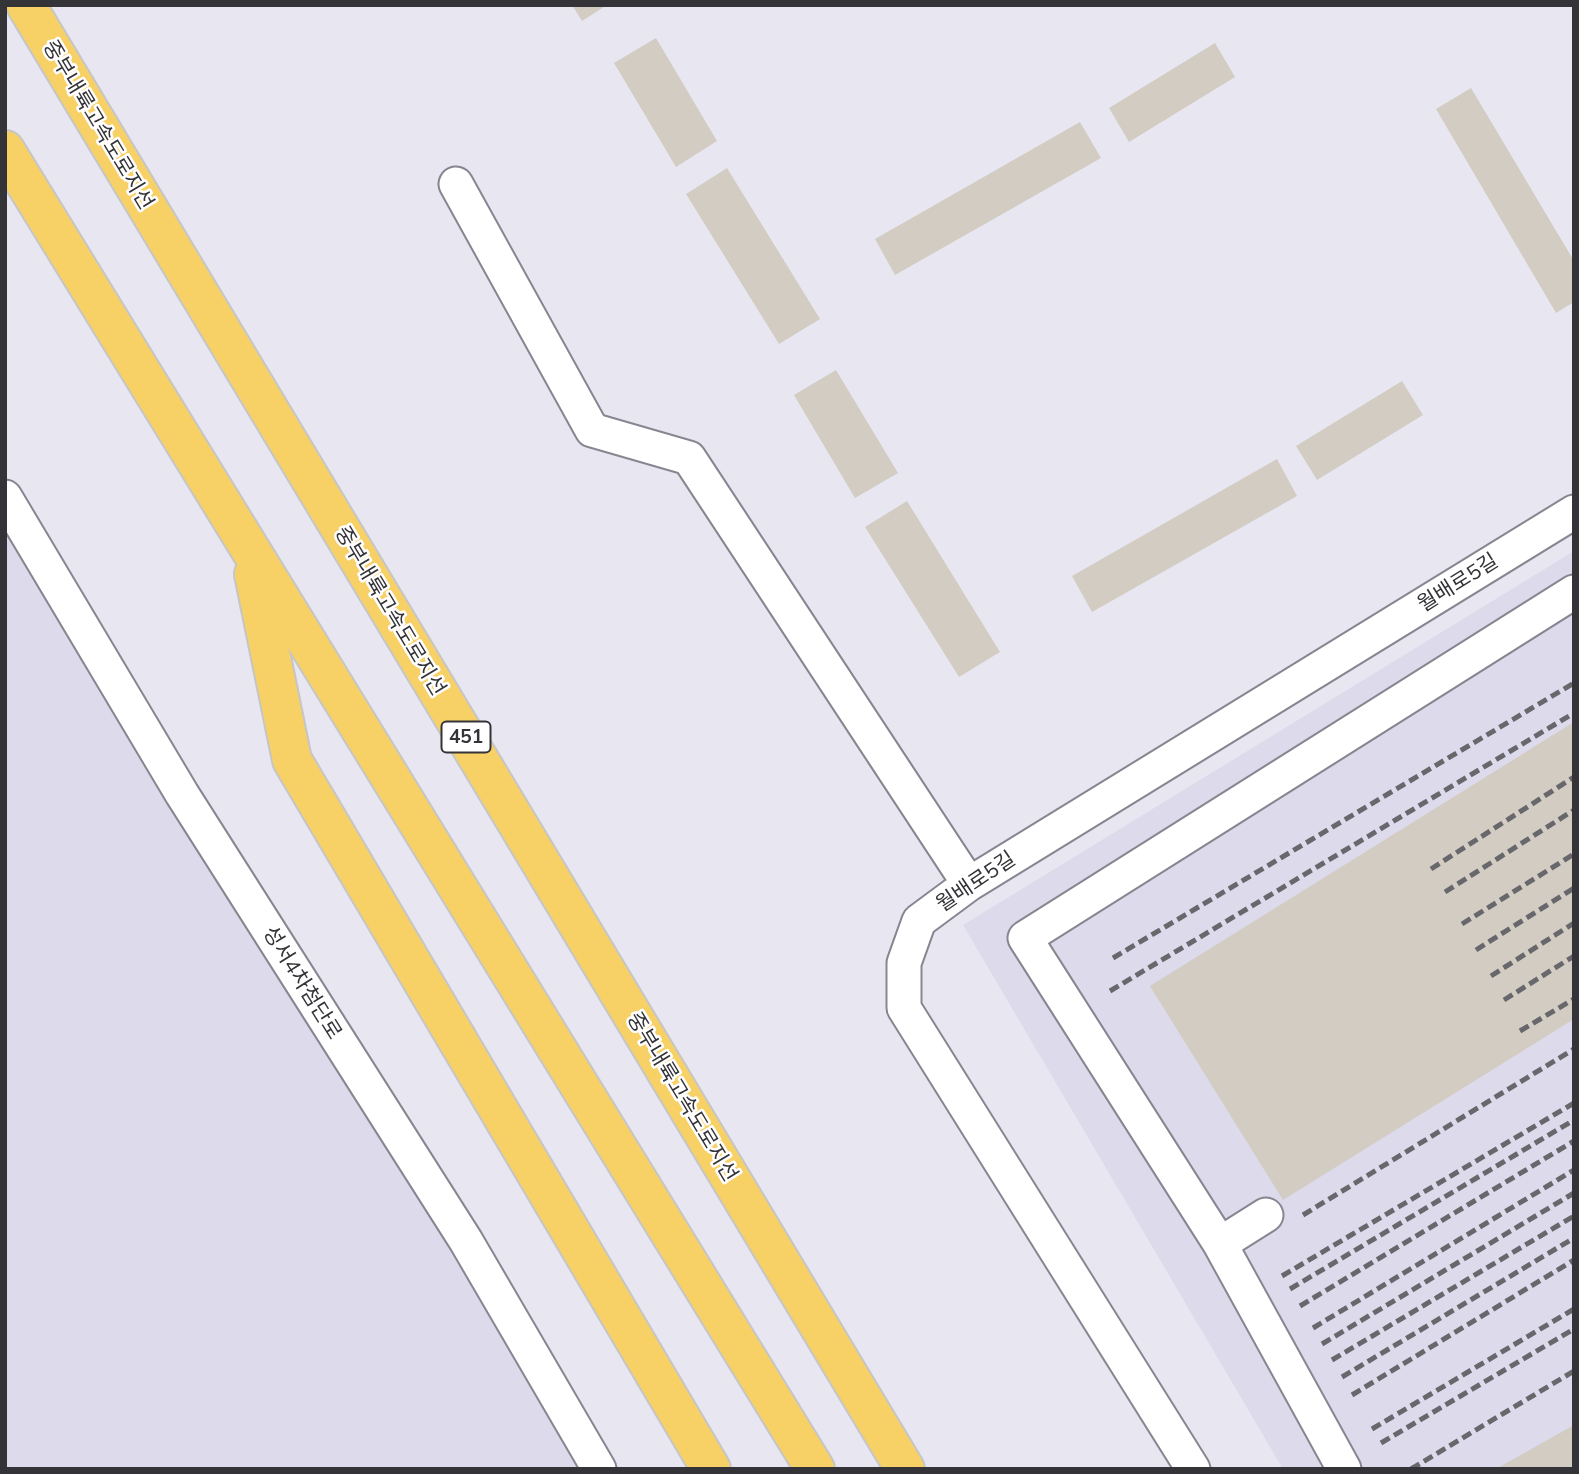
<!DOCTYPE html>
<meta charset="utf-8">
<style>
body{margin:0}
#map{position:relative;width:1579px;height:1474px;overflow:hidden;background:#e8e7f1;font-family:Mulish,sans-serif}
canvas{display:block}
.frame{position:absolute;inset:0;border:7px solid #343438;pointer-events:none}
</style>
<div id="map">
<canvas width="1579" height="1474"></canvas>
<div class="frame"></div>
</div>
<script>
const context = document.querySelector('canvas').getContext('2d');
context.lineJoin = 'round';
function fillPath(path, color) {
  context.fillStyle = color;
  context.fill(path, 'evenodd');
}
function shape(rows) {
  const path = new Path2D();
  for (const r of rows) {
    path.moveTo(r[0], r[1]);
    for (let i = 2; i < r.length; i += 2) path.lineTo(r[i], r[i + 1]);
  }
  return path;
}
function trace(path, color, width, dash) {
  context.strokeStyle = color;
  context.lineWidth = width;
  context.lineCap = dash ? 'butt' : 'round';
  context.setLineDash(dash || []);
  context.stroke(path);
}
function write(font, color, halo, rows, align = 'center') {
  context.font = font + ' Mulish,"Noto Sans KR",sans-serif';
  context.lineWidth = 5;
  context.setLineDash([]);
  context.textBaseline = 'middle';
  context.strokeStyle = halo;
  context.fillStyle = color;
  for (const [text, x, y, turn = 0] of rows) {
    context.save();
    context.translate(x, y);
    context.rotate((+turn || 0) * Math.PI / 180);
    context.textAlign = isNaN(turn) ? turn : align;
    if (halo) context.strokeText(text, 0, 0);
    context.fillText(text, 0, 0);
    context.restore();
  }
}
fillPath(shape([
 [5,491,617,1469,5,1469],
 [1574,551,1574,1469,1283,1469,963,925]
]), '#dcdaeb');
fillPath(shape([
 [572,5,607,5,582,21],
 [656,38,717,141,676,167,614,63],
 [1215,43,1235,77,1129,142,1109,108],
 [1471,88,1574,261,1574,302,1556,313,1436,109],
 [1080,122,1101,158,895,275,875,239],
 [727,168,820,319,779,344,686,194],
 [836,370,898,473,855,498,794,395],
 [1402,381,1423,415,1317,480,1296,446],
 [1277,459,1297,496,1092,612,1072,576],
 [907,501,1000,652,959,677,865,527],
 [1574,722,1574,1019,1283,1200,1150,986],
 [1574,1425,1574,1469,1496,1469]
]), '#d2ccc3');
const minor = shape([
 [456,184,592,430,689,458,969,884],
 [5,497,182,794,466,1241,599,1469],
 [1266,1215,1220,1244,1025,938,1574,592],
 [1220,1244,1344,1469],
 [1193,1469,904,1008,904,963,919,921,969,884,1574,512]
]);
const highway = shape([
 [26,5,905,1469],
 [5,150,815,1469],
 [254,574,292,760,711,1469]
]);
trace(minor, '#878690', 37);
trace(highway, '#c6c6c7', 42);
trace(minor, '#fff', 33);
trace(highway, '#f7d066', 38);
trace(shape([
 [1431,869,1574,777],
 [1445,892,1574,810],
 [1462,924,1574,854],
 [1476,950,1574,888],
 [1113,958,1574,683],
 [1491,976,1574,923],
 [1110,991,1574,713],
 [1504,1000,1574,956],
 [1520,1031,1574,999],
 [1303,1215,1574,1049],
 [1282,1276,1574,1103],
 [1290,1289,1574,1120],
 [1300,1306,1574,1141],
 [1313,1328,1574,1170],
 [1322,1344,1574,1193],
 [1332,1360,1574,1216],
 [1342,1377,1574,1238],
 [1352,1395,1574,1260],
 [1372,1429,1574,1309],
 [1381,1443,1574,1329],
 [1411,1469,1574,1371]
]), '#67676c', 5, [10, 5]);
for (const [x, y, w] of [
 [466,737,49]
]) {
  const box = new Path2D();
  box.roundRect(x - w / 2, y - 15.5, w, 31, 5);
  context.fillStyle = '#fff';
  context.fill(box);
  trace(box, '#343438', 2);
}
write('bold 19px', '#343438', null, [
 ["451",466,737]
]);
write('21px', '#343438', '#fff', [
 ["중부내륙고속도로지선",98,125,59],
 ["월배로5길",1458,583,-32],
 ["중부내륙고속도로지선",390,611,59],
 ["월배로5길",976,882,-34],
 ["성서4차첨단로",302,983,58],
 ["중부내륙고속도로지선",682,1097,59]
]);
</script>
